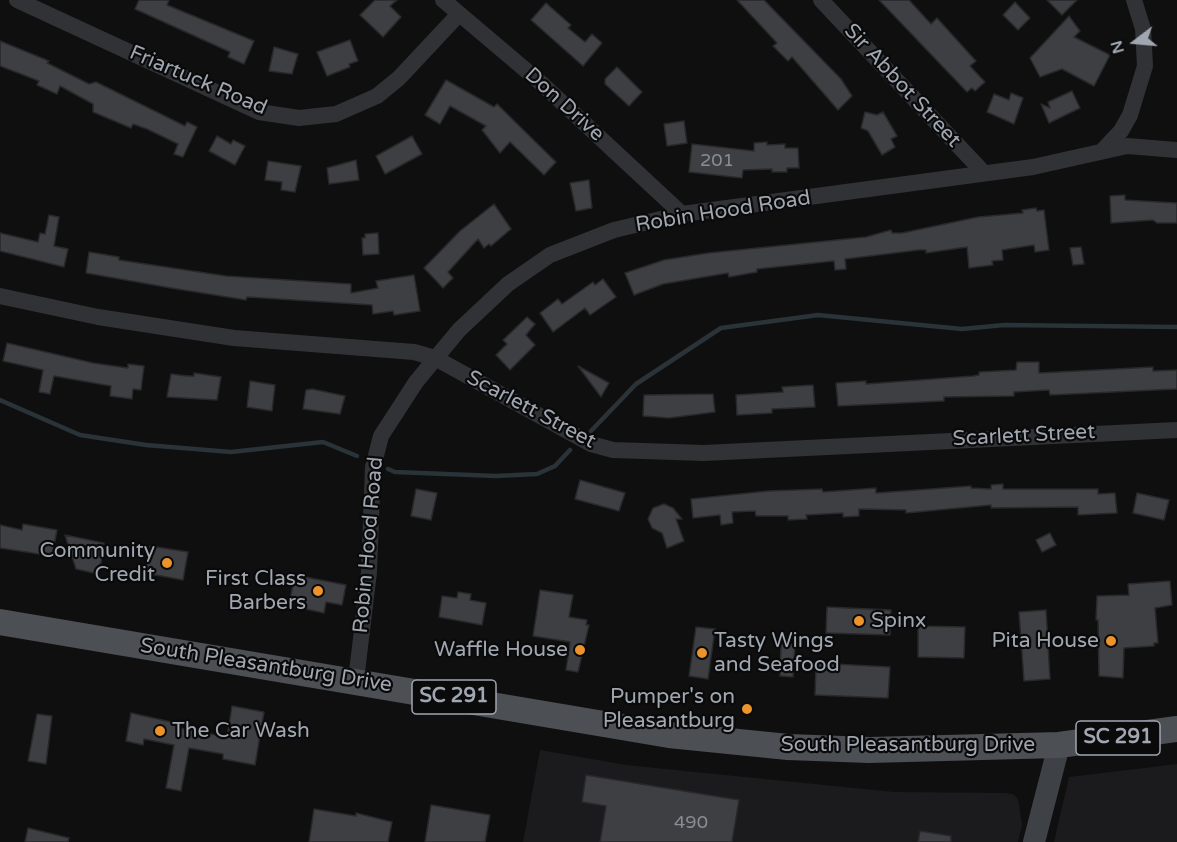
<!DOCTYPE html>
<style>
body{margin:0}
#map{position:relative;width:1177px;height:842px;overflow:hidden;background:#0f0f10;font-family:"Varela Round",sans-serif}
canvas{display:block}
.north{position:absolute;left:1105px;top:12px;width:60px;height:60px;-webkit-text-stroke:4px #0a0a0b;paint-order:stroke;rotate:254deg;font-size:16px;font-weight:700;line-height:24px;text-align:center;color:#a0a7b1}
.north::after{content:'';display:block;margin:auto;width:21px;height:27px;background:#a0a7b1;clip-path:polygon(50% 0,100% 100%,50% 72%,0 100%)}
</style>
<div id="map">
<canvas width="1177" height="842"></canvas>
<div class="north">N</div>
</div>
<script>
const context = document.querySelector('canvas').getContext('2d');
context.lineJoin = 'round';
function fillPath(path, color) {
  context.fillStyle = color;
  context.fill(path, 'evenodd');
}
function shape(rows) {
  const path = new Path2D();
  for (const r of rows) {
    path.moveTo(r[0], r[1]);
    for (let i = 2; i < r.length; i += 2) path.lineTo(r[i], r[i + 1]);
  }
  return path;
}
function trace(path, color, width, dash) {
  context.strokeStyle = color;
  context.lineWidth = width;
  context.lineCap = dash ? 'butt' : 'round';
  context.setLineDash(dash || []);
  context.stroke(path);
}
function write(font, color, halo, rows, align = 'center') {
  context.font = font + ' "Varela Round",sans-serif';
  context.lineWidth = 4.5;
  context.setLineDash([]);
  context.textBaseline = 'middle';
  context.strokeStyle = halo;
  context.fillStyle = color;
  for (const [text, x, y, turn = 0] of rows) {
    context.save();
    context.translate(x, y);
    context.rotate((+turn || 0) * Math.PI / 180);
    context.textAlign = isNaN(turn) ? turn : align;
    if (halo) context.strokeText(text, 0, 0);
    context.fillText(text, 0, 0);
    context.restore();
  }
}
fillPath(shape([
 [540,750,626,765,894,792,1004,793,1013,794,1018,799,1022,825,1018,842,523,842],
 [1177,764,1177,842,1054,842,1069,777]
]), '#1b1b1d');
trace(shape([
 [0,400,80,435,146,445,231,452,323,442,357,456],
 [591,431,636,384,721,328,818,315,962,329,1004,325,1177,327],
 [388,469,395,472,496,476,537,474,555,466,570,450]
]), '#293338', 4.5);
const building = shape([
 [139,0,169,0,167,5,254,41,244,64,228,57,230,52,135,9,139,0],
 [375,0,397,0,390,6,401,17,383,37,360,15,375,0],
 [737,0,764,0,841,79,852,96,838,110,792,57,788,61,773,46,777,43,737,0],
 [879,0,909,0,931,24,937,18,976,61,970,66,985,82,975,91,972,88,967,92,879,0],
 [1047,0,1077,0,1062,15,1047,0],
 [1015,2,1030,18,1018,30,1003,15,1015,2],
 [546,3,571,25,568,28,585,42,592,34,602,43,583,66,531,20,546,3],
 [1069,16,1080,31,1074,37,1110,55,1094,86,1062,69,1040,77,1030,58,1069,16],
 [350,40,358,61,349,64,350,67,327,76,317,52,350,40],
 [0,41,49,61,47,63,89,84,96,82,185,126,187,122,197,127,183,157,174,154,178,144,147,129,133,124,131,128,93,112,93,104,60,86,57,94,37,85,39,81,0,66,0,41],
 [274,47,298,54,292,74,269,71,274,47],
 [617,67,642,92,629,106,605,84,605,79,617,67],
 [446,80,494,107,497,104,556,162,544,175,510,142,500,153,482,130,486,126,450,106,440,124,425,115,446,80],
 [1072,91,1080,108,1049,123,1041,104,1050,108,1048,102,1072,91],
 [1011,93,1023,98,1014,124,987,112,994,94,1009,100,1011,93],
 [865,112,877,115,883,112,897,136,891,139,895,147,882,155,868,131,861,128,865,112],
 [684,121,687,143,667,146,664,124,684,121],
 [217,136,231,144,233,140,245,146,235,165,209,151,217,136],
 [412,136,422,154,385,174,376,156,412,136],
 [767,142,767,145,785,144,785,148,798,148,799,168,787,168,787,172,772,172,772,169,743,170,742,178,689,172,692,144,754,151,754,143,767,142],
 [356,160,359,180,329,184,327,168,356,160],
 [268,161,301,166,295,192,281,190,282,182,265,180,268,161],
 [589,180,592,208,576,211,570,183,589,180],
 [1125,195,1125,200,1177,203,1177,223,1157,223,1153,220,1111,223,1110,196,1125,195],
 [494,204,511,229,491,246,489,244,484,248,478,239,448,272,453,278,443,288,424,268,460,231,494,204],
 [1036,208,1037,211,1044,210,1049,250,1035,252,1034,245,1002,250,1003,260,992,261,993,265,969,268,967,247,926,253,926,250,919,250,845,259,846,269,835,270,834,261,757,269,757,272,729,277,728,273,663,284,634,295,625,273,664,260,708,253,866,237,891,230,892,233,902,233,978,217,1023,213,1022,210,1036,208],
 [49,215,59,217,54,246,68,249,64,267,0,251,0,233,38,242,40,233,45,234,49,215],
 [378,233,379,254,363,255,362,238,365,238,365,234,378,233],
 [1081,247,1084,264,1073,265,1070,248,1081,247],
 [89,252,119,257,119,260,226,276,351,284,351,293,378,288,376,281,414,275,420,311,394,315,393,311,373,314,372,305,247,297,246,300,171,288,86,273,89,252],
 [603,279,616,297,590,315,585,308,553,332,540,313,558,299,562,304,593,282,595,285,603,279],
 [527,317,535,324,526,335,535,345,510,370,496,355,507,344,503,340,527,317],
 [7,343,93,363,128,368,128,364,144,366,141,390,133,389,132,399,110,396,111,386,54,376,50,394,39,392,43,370,3,361,7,343],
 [1017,362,1039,362,1039,373,1153,367,1153,371,1177,370,1177,389,1050,395,1049,390,1014,392,1014,396,944,397,944,401,838,406,836,383,866,381,866,384,973,376,979,375,979,372,1016,370,1017,362],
 [578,366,609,383,601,397,578,366],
 [194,373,221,377,217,400,167,397,171,374,187,376,194,376,194,373],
 [250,381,275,385,272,411,247,407,250,381],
 [813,385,815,407,772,409,772,413,737,415,736,395,783,392,782,387,813,385],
 [312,389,345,396,340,414,303,409,306,390,312,389],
 [713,394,715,412,669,418,643,416,644,395,713,394],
 [580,480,625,493,619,511,575,499,580,480],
 [1003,484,1003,489,1098,489,1098,494,1115,493,1117,513,1078,515,1078,507,991,508,991,505,906,513,906,510,859,509,859,516,843,517,843,513,806,515,807,519,788,520,788,516,756,516,755,511,732,512,733,523,721,525,720,515,693,518,691,499,768,491,822,489,823,492,876,488,876,493,971,486,971,488,991,489,991,485,1003,484],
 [416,489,437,493,431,520,411,516,416,489],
 [1137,493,1169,500,1164,520,1133,513,1137,493],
 [664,504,673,508,682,519,676,519,684,541,667,548,662,533,652,528,648,519,653,508,664,504],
 [23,524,57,530,52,556,0,548,0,525,22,530,23,524],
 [1050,533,1056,545,1042,552,1036,540,1050,533],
 [65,535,104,543,101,563,94,573,76,569,65,535],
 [150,546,188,552,183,580,145,573,150,546],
 [295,575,346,585,342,605,326,602,324,613,297,607,298,602,290,600,295,575],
 [1170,581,1172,605,1155,608,1158,643,1154,643,1154,646,1124,648,1123,678,1099,676,1098,620,1096,620,1097,596,1129,595,1128,584,1170,581],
 [540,590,573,595,569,617,587,620,586,625,589,625,578,672,566,670,570,642,533,636,540,590],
 [458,592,471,594,470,600,486,603,482,625,439,617,442,596,457,598,458,592],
 [827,607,891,610,890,635,826,633,827,607],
 [1046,610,1050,679,1024,681,1019,612,1046,610],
 [918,626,965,627,964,658,918,657,918,626],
 [696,627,715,629,708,679,689,676,696,627],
 [781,644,795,644,793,677,780,676,781,644],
 [816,663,890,667,888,698,815,695,816,663],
 [232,706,264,712,255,765,223,759,223,754,189,748,181,791,166,788,174,745,144,739,143,745,126,741,131,713,180,724,179,728,227,737,232,706],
 [37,714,52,716,46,764,28,761,37,714],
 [586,775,739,800,732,842,600,842,606,806,582,802,586,775],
 [431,805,490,815,485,842,425,842,431,805],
 [314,809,356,816,356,813,392,822,388,842,309,842,314,809],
 [28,828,69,838,68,842,25,842,28,828],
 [920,831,951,836,951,842,918,842,920,831]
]);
fillPath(building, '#3e3f43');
trace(building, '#29292c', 1.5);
trace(shape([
 [17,0,259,112,299,118,336,114,377,96,399,78,459,14],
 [443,0,541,83,682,214],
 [821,0,984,173],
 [1103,150,1121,131,1130,115,1145,66,1143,29,1134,0],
 [0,296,98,317,234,338,414,352,435,358,591,444,613,450,704,453,1177,430],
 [356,680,369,572,373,467,381,436,416,382,459,330,508,284,550,255,614,230,682,214,1033,167,1127,146,1177,150]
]), '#303235', 16);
trace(shape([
 [1034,842,1059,745]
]), '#3e4145', 22);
trace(shape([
 [0,622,669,735,788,747,869,750,1059,745,1177,729]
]), '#4c4f54', 26);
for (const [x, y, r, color] of [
 [167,563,6,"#ec942b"],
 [318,591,6,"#ec942b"],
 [859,621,6,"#ec942b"],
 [1111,641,6,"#ec942b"],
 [580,650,6,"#ec942b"],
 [702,653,6,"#ec942b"],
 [747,709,6,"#ec942b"],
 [160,731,6,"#ec942b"]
]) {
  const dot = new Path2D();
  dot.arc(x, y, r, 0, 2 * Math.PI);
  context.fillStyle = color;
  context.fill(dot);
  trace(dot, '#0a0a0b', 2);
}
write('18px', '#888d96', null, [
 ["201",717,161],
 ["490",691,823]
]);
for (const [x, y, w] of [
 [454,697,84],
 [1118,738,84]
]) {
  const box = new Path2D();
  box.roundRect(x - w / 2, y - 17, w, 34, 4.5);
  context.fillStyle = '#0a0a0b';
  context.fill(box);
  trace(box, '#a0a7b1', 1.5);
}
write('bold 20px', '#a0a7b1', null, [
 ["SC 291",454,697],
 ["SC 291",1118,738]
]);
write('21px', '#a0a7b1', '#0a0a0b', [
 ["Friartuck Road",198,81,23],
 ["Sir Abbot Street",902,86,47],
 ["Don Drive",564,105,42],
 ["Robin Hood Road",723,212,-9],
 ["Scarlett Street",531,410,28],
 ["Scarlett Street",1024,436,-3],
 ["Robin Hood Road",369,545,-85],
 ["South Pleasantburg Drive",266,666,9],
 ["South Pleasantburg Drive",908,745]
]);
write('21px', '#a0a7b1', '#0a0a0b', [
 ["Community",155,551],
 ["Credit",155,575],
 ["First Class",306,579],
 ["Barbers",306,603],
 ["Spinx",871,621,"left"],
 ["Tasty Wings",714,641,"left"],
 ["and Seafood",714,665,"left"],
 ["Pita House",1099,641],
 ["Waffle House",568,650],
 ["Pumper's on",735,697],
 ["Pleasantburg",735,721],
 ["The Car Wash",172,731,"left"]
], 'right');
</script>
